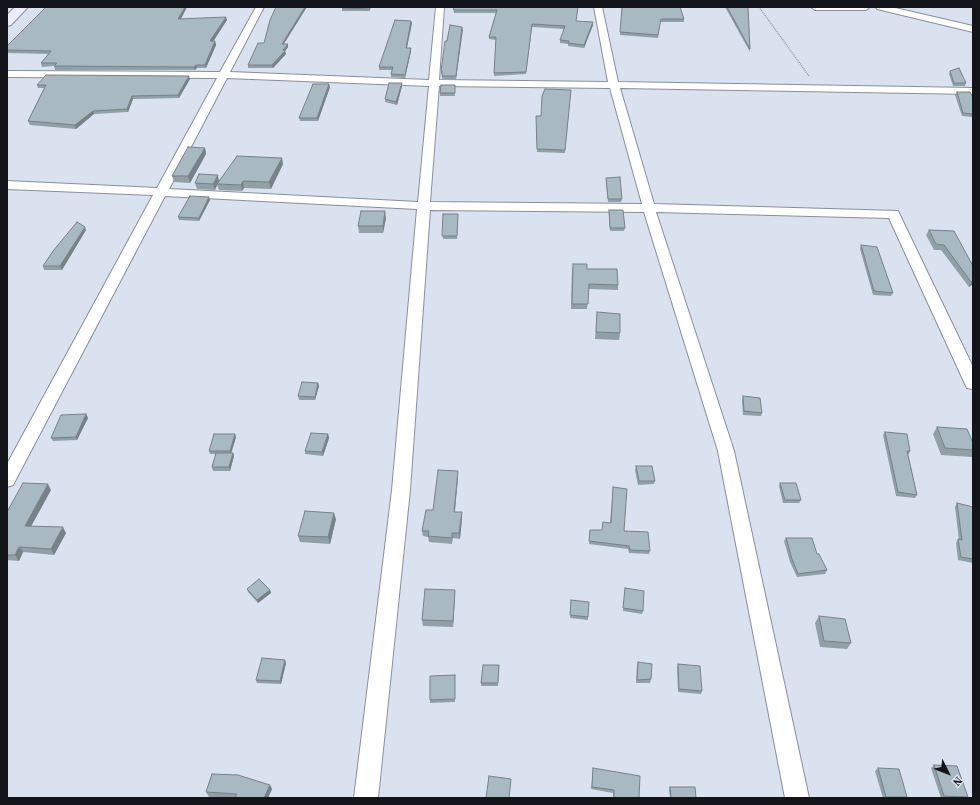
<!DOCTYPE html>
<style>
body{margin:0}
#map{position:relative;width:980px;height:805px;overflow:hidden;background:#dae2f0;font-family:"Source Serif 4",serif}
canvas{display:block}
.frame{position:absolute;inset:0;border:8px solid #13151a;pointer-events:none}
.north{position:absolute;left:928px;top:753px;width:40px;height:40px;-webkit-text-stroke:3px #dae2f0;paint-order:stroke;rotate:132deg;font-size:11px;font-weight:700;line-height:16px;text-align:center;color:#13151a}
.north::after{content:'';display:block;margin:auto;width:14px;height:18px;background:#13151a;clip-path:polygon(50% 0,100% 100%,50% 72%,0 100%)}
</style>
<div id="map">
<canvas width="980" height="805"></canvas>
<div class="frame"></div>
<div class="north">N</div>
</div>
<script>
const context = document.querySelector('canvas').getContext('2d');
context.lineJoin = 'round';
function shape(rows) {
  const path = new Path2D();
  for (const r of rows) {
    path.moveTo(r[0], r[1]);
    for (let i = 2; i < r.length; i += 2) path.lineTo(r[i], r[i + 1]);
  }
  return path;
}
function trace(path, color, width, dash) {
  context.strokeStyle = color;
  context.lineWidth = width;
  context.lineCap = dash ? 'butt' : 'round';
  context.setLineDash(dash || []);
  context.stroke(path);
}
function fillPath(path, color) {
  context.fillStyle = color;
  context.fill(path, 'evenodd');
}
const minor = shape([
 [256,7,264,7,230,72,429,80,436,7,444,7,439,80,608,82,594,7,602,7,618,82,973,88,973,94,620,88,654,204,898,211,973,367,973,389,967,388,965,384,889,218,656,212,734,451,809,798,785,798,718,451,644,212,430,210,410,490,378,798,354,798,392,490,417,209,165,196,13,485,7,487,7,464,153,195,7,189,7,181,157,188,217,78,7,77,7,71,220,72,256,7],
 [227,78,429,86,418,202,169,189,227,78],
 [439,86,610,88,642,204,430,202,439,86],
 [811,7,870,7,866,10,815,10,811,7],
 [876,7,891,7,973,26,973,32,877,9,876,7]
]);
const secondary = shape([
 [15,7,28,7,11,25,7,26,7,15,15,7]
]);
trace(minor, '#888f9c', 2);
trace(secondary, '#888f9c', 2);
trace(shape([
 [759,7,809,76]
]), '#949aa5', 1.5, [1, 1]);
fillPath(minor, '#fff');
fillPath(secondary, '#ede9fe');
fillPath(shape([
 [46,7,187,7,181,19,227,20,213,41,215,41,216,45,206,68,197,68,195,70,55,70,54,66,42,67,41,63,48,54,7,53,7,46],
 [342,7,370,7,370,11,342,11],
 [453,7,578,7,576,21,593,25,584,48,568,46,568,44,560,43,560,40,564,29,532,27,526,74,494,76,496,40,489,39,489,37,496,13,454,13],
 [622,7,684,19,684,22,660,22,658,38,620,35],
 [725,7,748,7,750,49,750,52],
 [411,21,412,23,407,48,411,48,411,51,405,78,391,77,391,74,392,70,379,70,379,67],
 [462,27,456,79,442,79,442,74,441,74,441,71,447,41],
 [284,44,288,44,288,47,285,51,286,54,273,68,248,68,248,65],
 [950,71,966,83,965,86,953,86,949,74],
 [190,79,179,98,133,99,128,112,94,114,76,129,30,125,28,121,44,88,38,88,37,85],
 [455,85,455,96,440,96,440,93],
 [402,86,397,105,385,102,385,99],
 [330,87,318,121,300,121,299,118],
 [571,90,565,153,537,152,536,119,541,116],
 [957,92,973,98,973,117,962,116,955,95],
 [205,148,206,154,190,183,174,182,172,176],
 [283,164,271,189,244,188,242,191,219,190,217,185,215,190,197,189,195,183,219,181],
 [606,178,622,199,621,202,608,202,606,182],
 [210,200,199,221,179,220,178,217],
 [609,210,625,228,624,231,610,231,609,213],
 [443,214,458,217,457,239,443,239],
 [386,218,383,233,359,233,358,226],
 [86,230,62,270,44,270,43,266],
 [929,230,954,231,973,284,969,287,941,250,934,250,926,235],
 [861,245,893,293,891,296,873,295,860,249],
 [572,268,587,269,618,285,618,290,589,289,587,309,571,309],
 [597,312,620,333,619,340,595,339],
 [318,383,319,386,315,400,299,400,298,396],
 [743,396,762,413,761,416,743,415,742,400],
 [86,414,88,418,77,440,53,441,51,438],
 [937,427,973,443,973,455,972,457,941,455,933,434],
 [885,432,910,451,909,454,908,454,917,495,915,498,896,496,883,435],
 [328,434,329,438,323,456,305,454,305,451],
 [236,437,231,453,233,453,234,456,230,471,213,471,212,467,216,454,210,454,209,451],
 [636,466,655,481,654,484,638,485,635,470],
 [458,477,455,512,462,512,462,518,460,539,453,538,452,544,429,542,428,537,423,536,422,531,433,510],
 [780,483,801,500,799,503,783,503,779,486],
 [613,487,624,531,650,551,649,554,629,553,628,549,589,544,590,530,602,530,610,523],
 [51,490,31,526,66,533,54,555,23,552,19,561,7,560,7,512],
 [957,503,973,507,973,563,958,560,956,543,958,539,959,540,955,507],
 [336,519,330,544,300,542,298,536],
 [786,538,817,554,827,570,825,574,797,577,790,562,784,541],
 [625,588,643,611,642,614,623,611],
 [247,589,270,590,271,593,258,603,248,592],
 [455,590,455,596,453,627,423,626,422,620],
 [571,600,588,617,588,620,570,618],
 [819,616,851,643,847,649,820,647,815,623],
 [638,662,651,679,650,683,636,683,637,665],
 [286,663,281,684,257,683,256,680],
 [678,664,702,691,701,694,678,692,677,667],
 [499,665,498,686,481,686,481,683],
 [455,675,455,702,430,703,430,700],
 [934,765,968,797,967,798,941,798,931,768],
 [593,768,639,798,613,798,613,793,591,789],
 [878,768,907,797,907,798,883,798,875,771],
 [270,785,272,789,268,798,232,798,209,797,206,792],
 [670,787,696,798,670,798,669,790]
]), '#919fa6');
fillPath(shape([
 [185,7,187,7,179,22,178,19],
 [305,7,307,7,282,47,282,44],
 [226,17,227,20,211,45,210,41],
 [411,21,412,23,406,51,406,48],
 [593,22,593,25,584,48,584,45],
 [462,27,463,30,456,79,456,76],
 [215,41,216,45,206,68,205,65],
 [288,44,288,47,285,51,286,54,273,68,272,65],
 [411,48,411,51,405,78,405,75],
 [196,65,197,68,195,70,194,67],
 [189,76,190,79,179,98,178,95],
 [402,83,402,86,397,105,396,102],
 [329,84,330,87,318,121,317,118],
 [132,96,133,99,128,112,127,109],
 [93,111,94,114,76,129,75,125],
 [205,148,206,154,190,183,188,176],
 [282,158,283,164,271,189,269,182],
 [218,175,219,181,217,184,217,185,215,190,213,184],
 [243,181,244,188,242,191,241,185],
 [209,197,210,200,199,221,199,218],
 [385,211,386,218,383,233,383,226],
 [85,227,86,230,62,270,60,266],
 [973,281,973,284,969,287,971,282],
 [318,383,319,386,315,400,315,397],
 [86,414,88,418,77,440,76,437],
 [235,434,236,437,231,454,230,451],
 [328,434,329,438,323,456,322,452],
 [233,453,234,456,230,471,229,467],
 [458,471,458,477,454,517,454,512],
 [48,484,51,490,28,532,25,526],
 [462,512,462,518,460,539,459,533],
 [334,513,336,519,330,544,328,537],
 [63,527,66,533,54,555,51,549],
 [19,547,23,552,19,561,15,555],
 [270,590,271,593,258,603,257,600],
 [455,590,455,596,453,627,453,621],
 [285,660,286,663,281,684,280,681],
 [270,785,272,789,268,798,264,798]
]), '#768287');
const building = shape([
 [46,7,185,7,178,19,226,17,210,41,215,41,205,65,196,65,194,67,54,66,57,63,41,63,51,51,7,50,7,46,46,7],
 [276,7,305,7,282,44,288,44,283,50,285,51,272,65,248,65,258,43,264,43,270,20,276,7],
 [342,7,370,7,370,9,342,8,342,7],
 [453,7,578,7,576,21,593,22,584,45,568,43,569,41,560,40,565,26,532,24,526,72,494,73,496,37,489,37,497,10,454,10,453,7],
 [622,7,680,7,684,19,661,19,658,35,620,32,622,7],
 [727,7,748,7,750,49,727,7],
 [395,20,411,21,406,48,411,48,405,75,391,74,393,67,379,67,395,20],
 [450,25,462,27,456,76,442,76,442,71,441,71,445,41,447,41,450,25],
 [959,68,966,83,954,83,950,71,959,68],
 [46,75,189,76,178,95,132,96,127,109,93,111,75,125,28,121,46,85,37,85,46,75],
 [389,83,402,83,396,102,385,99,389,83],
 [313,84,329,84,317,118,299,118,313,84],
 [441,85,455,85,455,93,440,93,441,85],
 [545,89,571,90,565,150,537,149,536,116,541,116,542,96,545,89],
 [957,92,970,92,973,98,973,114,963,113,957,92],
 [188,147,205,148,188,176,172,176,188,147],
 [237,156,282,158,269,182,243,181,241,185,217,184,237,156],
 [199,174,218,175,213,184,195,183,199,174],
 [620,177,622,199,608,199,606,178,620,177],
 [190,196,209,197,199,218,178,217,190,196],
 [609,210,623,210,625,228,610,228,609,210],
 [361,211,385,211,383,226,358,226,361,211],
 [443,214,458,214,457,236,442,236,443,214],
 [77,222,85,227,60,266,43,266,53,251,77,222],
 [929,230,954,231,973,266,973,281,971,282,944,245,936,244,929,230],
 [861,245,877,247,893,293,874,291,861,245],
 [573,264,587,264,587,269,617,269,618,285,589,284,588,304,572,304,573,264],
 [597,312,620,314,620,333,596,332,597,312],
 [302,382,318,383,315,397,298,396,302,382],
 [743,396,760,398,762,413,744,411,743,396],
 [86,414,76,437,51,438,61,415,86,414],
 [937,427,967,429,973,443,973,450,945,448,937,427],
 [885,432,907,434,910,451,907,451,917,495,898,492,885,432],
 [311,433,328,434,322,452,305,451,311,433],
 [214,434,235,434,230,451,209,451,214,434],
 [216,453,233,453,229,467,212,467,216,453],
 [636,466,652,466,655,481,639,481,636,466],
 [438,470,458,471,454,512,462,512,459,533,452,533,452,538,428,536,429,531,422,531,426,510,433,510,438,470],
 [23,483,48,484,25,526,63,527,51,549,19,547,15,555,7,555,7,512,23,483],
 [780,483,796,483,801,500,785,500,780,483],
 [613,487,627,489,624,531,648,532,650,551,630,550,629,546,589,541,590,530,602,530,603,522,611,523,613,487],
 [957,503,973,507,973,559,961,557,958,539,962,540,957,503],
 [305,511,334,513,328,537,298,536,305,511],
 [786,538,812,538,817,554,819,554,827,570,798,574,792,559,786,538],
 [259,579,270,590,257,600,247,589,259,579],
 [625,588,644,591,643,611,623,608,625,588],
 [425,589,455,590,453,621,422,620,425,589],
 [571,600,589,602,588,617,570,615,571,600],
 [819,616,845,619,851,643,824,641,819,616],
 [262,658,285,660,280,681,256,680,262,658],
 [638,662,652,664,651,679,637,680,638,662],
 [678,664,700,666,702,691,679,689,678,664],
 [483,665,499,665,498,683,481,683,483,665],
 [455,675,455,699,430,700,430,676,455,675],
 [934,765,957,766,968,797,944,796,934,765],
 [593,768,640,776,639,798,614,798,614,790,592,787,593,768],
 [878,768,899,769,907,797,886,797,878,768],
 [212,774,238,775,270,785,264,798,235,798,237,794,206,792,212,774],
 [489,776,511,779,509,798,486,798,489,776],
 [670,787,695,787,696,798,671,798,670,787]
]);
fillPath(building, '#a9b9c1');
trace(building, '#768287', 1);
</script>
